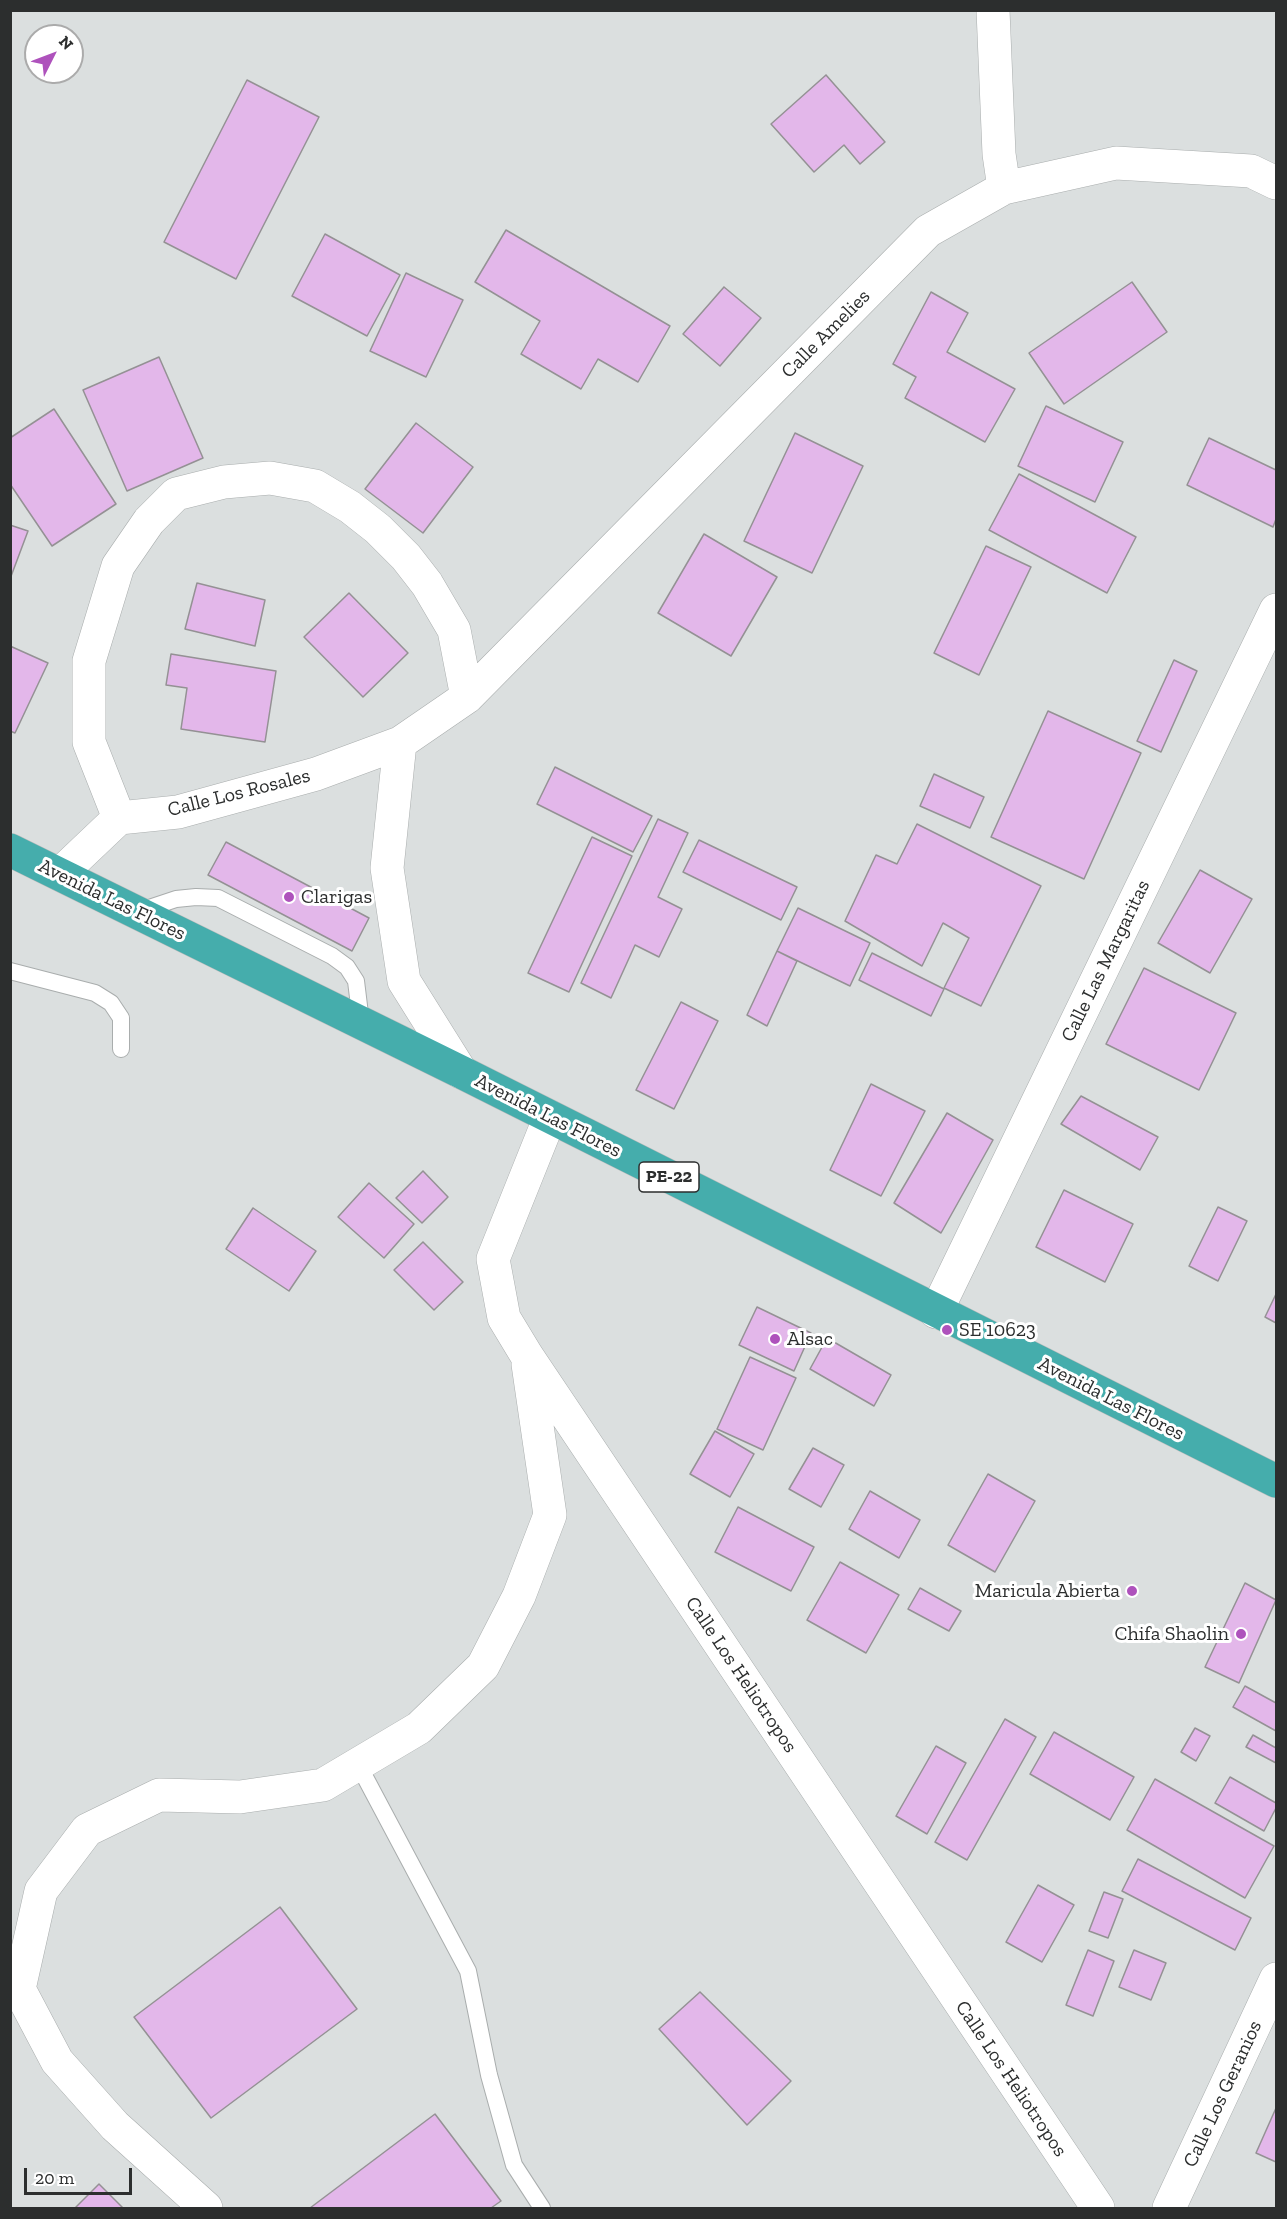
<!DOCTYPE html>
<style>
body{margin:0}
#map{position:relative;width:1287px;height:2219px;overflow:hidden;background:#dbdfdf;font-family:"Zilla Slab",serif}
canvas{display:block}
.frame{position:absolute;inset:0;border:12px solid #2c2e2e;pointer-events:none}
.north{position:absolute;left:24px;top:24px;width:60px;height:60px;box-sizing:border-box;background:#fff;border:2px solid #ababab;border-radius:50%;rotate:48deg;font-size:16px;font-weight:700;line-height:24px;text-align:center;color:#2c2e2e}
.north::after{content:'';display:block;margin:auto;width:21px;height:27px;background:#ae52bc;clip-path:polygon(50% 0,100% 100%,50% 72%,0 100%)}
.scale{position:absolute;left:24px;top:2168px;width:108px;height:27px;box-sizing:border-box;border:3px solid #2c2e2e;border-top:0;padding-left:8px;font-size:18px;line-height:21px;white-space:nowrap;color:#2c2e2e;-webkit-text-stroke:4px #fff;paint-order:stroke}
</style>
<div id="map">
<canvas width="1287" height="2219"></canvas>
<div class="frame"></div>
<div class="north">N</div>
<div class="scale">20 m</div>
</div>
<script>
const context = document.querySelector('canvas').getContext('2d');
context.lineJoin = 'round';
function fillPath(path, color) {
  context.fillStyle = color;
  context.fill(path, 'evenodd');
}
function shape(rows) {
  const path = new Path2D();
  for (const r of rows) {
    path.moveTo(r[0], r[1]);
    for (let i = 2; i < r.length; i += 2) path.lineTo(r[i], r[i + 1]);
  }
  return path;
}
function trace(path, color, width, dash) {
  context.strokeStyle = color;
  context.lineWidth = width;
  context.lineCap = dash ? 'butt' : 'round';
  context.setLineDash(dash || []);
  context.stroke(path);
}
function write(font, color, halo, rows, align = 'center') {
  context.font = font + ' "Zilla Slab",serif';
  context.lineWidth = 6;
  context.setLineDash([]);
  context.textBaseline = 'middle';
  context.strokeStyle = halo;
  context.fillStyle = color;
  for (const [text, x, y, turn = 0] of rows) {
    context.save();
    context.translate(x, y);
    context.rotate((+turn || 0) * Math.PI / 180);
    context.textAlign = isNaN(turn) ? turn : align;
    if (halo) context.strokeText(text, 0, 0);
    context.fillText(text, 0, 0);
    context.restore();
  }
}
const building = shape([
 [826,75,885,142,860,164,844,145,814,172,771,124,826,75],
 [247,80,319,117,236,279,164,242,247,80],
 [506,230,670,326,638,382,598,359,581,389,521,354,540,321,475,282,506,230],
 [325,234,400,275,367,336,292,296,325,234],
 [406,273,463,300,426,377,370,351,406,273],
 [1132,282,1167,332,1064,404,1029,353,1132,282],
 [724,287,761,318,720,366,683,334,724,287],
 [931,292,968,313,947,352,1015,389,985,442,905,398,916,377,893,364,931,292],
 [159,357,203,458,127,491,83,390,159,357],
 [1046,406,1123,442,1095,502,1018,466,1046,406],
 [54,409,116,504,52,546,10,484,10,438,54,409],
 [416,423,473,467,423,533,365,489,416,423],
 [795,433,863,466,812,573,744,541,795,433],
 [1209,438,1276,470,1276,519,1273,527,1187,485,1209,438],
 [1019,474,1136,537,1107,593,989,530,1019,474],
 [10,525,28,531,10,579,10,525],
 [704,534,777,577,731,656,658,613,704,534],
 [986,546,1031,567,979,675,934,653,986,546],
 [197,583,265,600,255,646,185,629,197,583],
 [349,593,408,653,363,697,304,637,349,593],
 [10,646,48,663,15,733,10,731,10,646],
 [171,654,276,671,265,742,181,729,187,688,166,685,171,654],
 [1174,660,1197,671,1161,752,1137,741,1174,660],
 [1048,711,1141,753,1084,879,991,837,1048,711],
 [555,767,652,816,633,852,537,804,555,767],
 [934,774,984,797,970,828,920,806,934,774],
 [658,819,688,833,658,897,682,909,659,957,635,945,611,998,581,983,658,819],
 [917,824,1041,886,981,1006,944,988,969,938,943,923,922,966,845,921,876,855,897,864,917,824],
 [592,837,632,856,569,992,528,973,592,837],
 [699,840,797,887,781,920,683,872,699,840],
 [226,842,369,918,352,951,208,875,226,842],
 [1200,870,1252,899,1210,973,1158,943,1200,870],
 [798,908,870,943,850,986,777,951,798,908],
 [777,951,797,961,767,1026,747,1015,777,951],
 [872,953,944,989,931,1016,859,980,872,953],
 [1144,968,1236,1013,1199,1090,1106,1044,1144,968],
 [681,1002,718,1021,674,1109,636,1090,681,1002],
 [871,1084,925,1111,881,1196,830,1170,871,1084],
 [1081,1096,1158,1137,1140,1170,1061,1124,1081,1096],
 [947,1113,993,1140,941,1233,894,1203,947,1113],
 [423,1171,448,1197,422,1223,396,1198,423,1171],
 [369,1183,414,1224,384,1258,338,1217,369,1183],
 [1064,1190,1133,1224,1105,1282,1036,1247,1064,1190],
 [1218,1207,1247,1221,1218,1281,1189,1266,1218,1207],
 [253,1208,316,1251,289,1291,226,1249,253,1208],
 [423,1242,463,1282,434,1310,394,1270,423,1242],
 [1276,1294,1276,1323,1265,1317,1276,1294],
 [757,1307,811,1333,794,1371,739,1345,757,1307],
 [827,1338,891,1375,874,1406,810,1369,827,1338],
 [750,1357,796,1378,763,1450,717,1429,750,1357],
 [715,1431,754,1454,730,1497,690,1474,715,1431],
 [813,1448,844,1465,821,1507,789,1489,813,1448],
 [988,1474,1035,1501,995,1572,948,1545,988,1474],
 [870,1491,920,1520,899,1558,849,1529,870,1491],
 [738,1507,814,1547,791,1591,715,1552,738,1507],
 [840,1562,899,1595,866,1653,807,1620,840,1562],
 [1245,1583,1276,1600,1239,1683,1205,1667,1245,1583],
 [920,1588,961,1611,949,1631,908,1609,920,1588],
 [1245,1686,1276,1703,1276,1731,1233,1707,1245,1686],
 [1005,1719,1036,1737,967,1860,935,1842,1005,1719],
 [1195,1728,1210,1736,1196,1761,1181,1752,1195,1728],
 [1054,1732,1134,1777,1110,1820,1030,1774,1054,1732],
 [1253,1735,1276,1748,1276,1763,1246,1747,1253,1735],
 [936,1746,966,1763,927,1834,896,1816,936,1746],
 [1230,1777,1276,1803,1276,1808,1264,1831,1215,1803,1230,1777],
 [1155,1779,1274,1846,1245,1898,1127,1830,1155,1779],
 [1138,1859,1251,1918,1235,1950,1122,1891,1138,1859],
 [1038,1885,1074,1905,1042,1962,1006,1942,1038,1885],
 [1104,1892,1123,1899,1108,1938,1089,1931,1104,1892],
 [280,1907,357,2009,211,2118,134,2017,280,1907],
 [1088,1950,1114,1961,1093,2016,1066,2005,1088,1950],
 [1134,1950,1166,1963,1151,2000,1119,1987,1134,1950],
 [700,1992,791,2081,747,2125,659,2029,700,1992],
 [1276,2108,1276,2162,1256,2153,1276,2108],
 [435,2114,501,2201,491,2208,310,2208,435,2114],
 [99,2184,123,2208,75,2208,99,2184]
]);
fillPath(building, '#e3b7ea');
trace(building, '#949194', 1.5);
const lane = shape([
 [137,912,176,899,196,897,218,898,332,956,347,967,356,981,361,1022],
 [10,971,95,993,111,1003,121,1018,121,1049],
 [358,1764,468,1971,489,2075,514,2165,542,2208]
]);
const street = shape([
 [993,10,999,154,1004,188],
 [119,818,89,742,89,661,118,566,149,521,176,494,224,482,270,478,315,486,350,507,378,529,406,557,427,584,454,630,467,697],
 [60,874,119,818,178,812,316,774,400,743],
 [461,1072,404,981,387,868,400,743,467,697,928,231,1004,188,1116,163,1251,171,1276,183],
 [550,1117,493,1259,504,1318,527,1356,1098,2208],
 [936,1312,1276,610],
 [206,2208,115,2126,57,2061,19,1989,41,1891,87,1830,159,1795,240,1797,323,1785,419,1728,483,1666,519,1596,550,1515,528,1364],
 [1169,2208,1276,1979]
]);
const highway = shape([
 [10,850,461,1072,1276,1481]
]);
trace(lane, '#a9adad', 18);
trace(street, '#a9adad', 34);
trace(highway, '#bbbcbc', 34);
trace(lane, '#fff', 16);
trace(street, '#fff', 33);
trace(highway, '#45adac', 33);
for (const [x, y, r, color] of [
 [289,897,6,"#ae52bc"],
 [947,1330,6,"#ae52bc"],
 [775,1339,6,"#ae52bc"],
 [1132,1591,6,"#ae52bc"],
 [1241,1634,6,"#ae52bc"]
]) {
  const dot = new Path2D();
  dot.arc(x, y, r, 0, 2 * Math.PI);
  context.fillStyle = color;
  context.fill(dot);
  trace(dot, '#fff', 2);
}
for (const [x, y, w] of [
 [669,1177,60]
]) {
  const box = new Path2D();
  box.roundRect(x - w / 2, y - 15, w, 30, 4.5);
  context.fillStyle = '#fff';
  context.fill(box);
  trace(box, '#2c2e2e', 1.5);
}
write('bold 18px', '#2c2e2e', null, [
 ["PE-22",669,1177]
]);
write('20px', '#2c2e2e', '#fff', [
 ["Calle Amelies",826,334,-45],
 ["Calle Los Rosales",239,793,-14],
 ["Avenida Las Flores",112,900,26],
 ["Calle Las Margaritas",1106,961,-64],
 ["Avenida Las Flores",548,1116,27],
 ["Avenida Las Flores",1111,1399,27],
 ["Calle Los Heliotropos",741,1675,56],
 ["Calle Los Heliotropos",1011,2079,56],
 ["Calle Los Geranios",1223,2094,-65]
]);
write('20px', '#2c2e2e', '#fff', [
 ["Clarigas",301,897],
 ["SE 10623",959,1330],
 ["Alsac",787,1339],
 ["Maricula Abierta",1120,1591,"right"],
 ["Chifa Shaolin",1229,1634,"right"]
], 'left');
</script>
